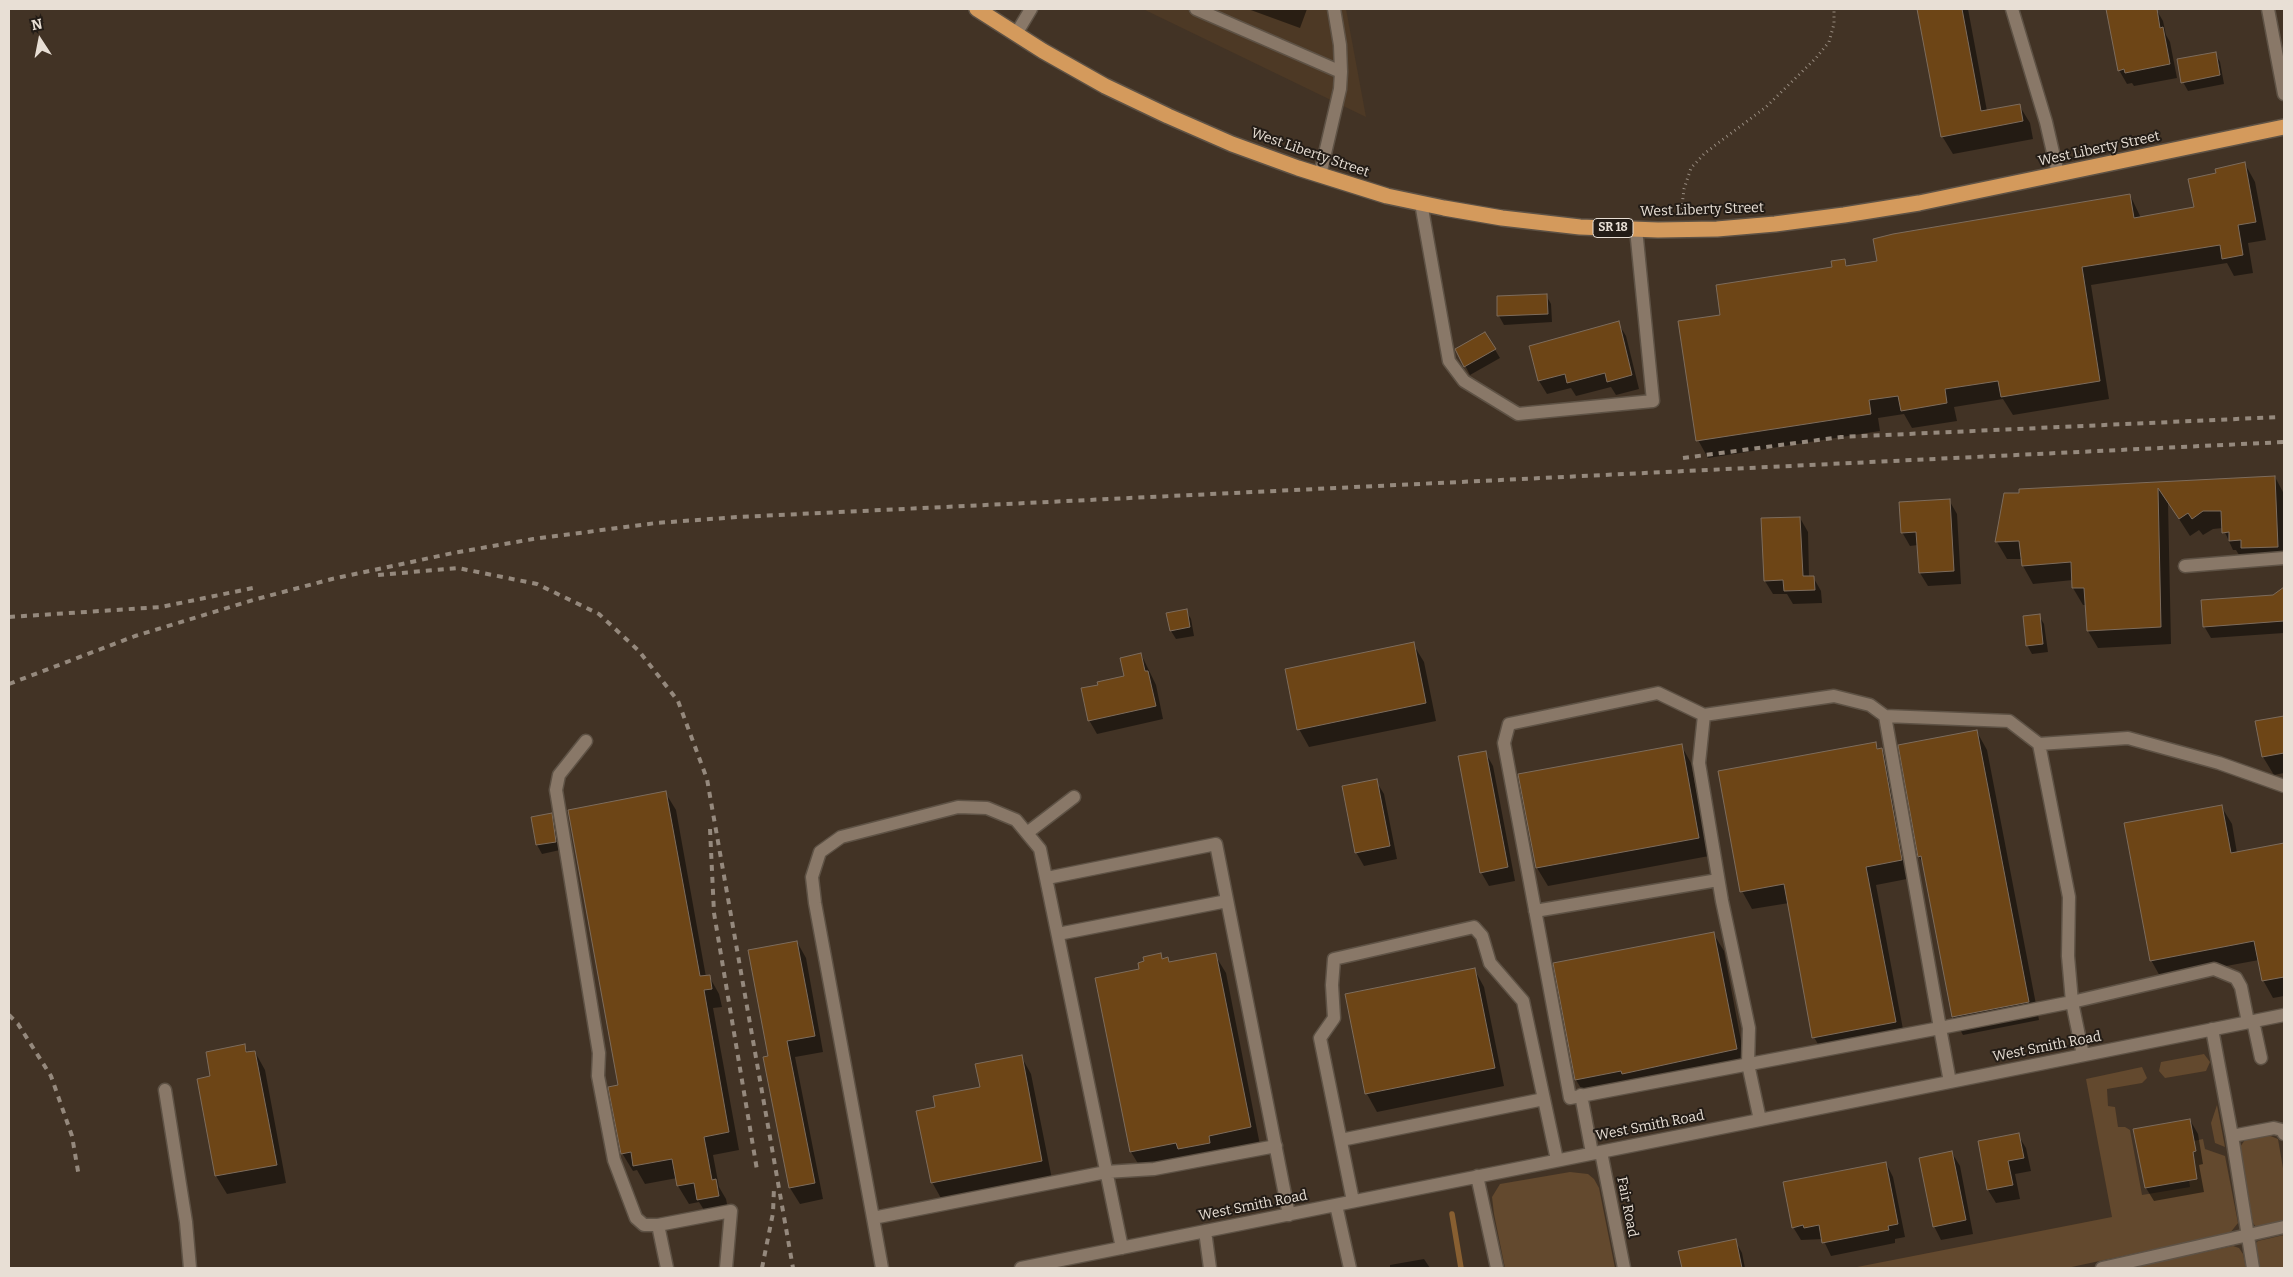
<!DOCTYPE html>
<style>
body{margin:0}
#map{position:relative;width:2293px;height:1277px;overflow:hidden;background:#423325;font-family:Bitter,serif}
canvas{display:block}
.frame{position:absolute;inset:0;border:10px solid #e8dfd5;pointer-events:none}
.north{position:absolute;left:15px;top:15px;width:50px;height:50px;-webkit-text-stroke:4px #231c16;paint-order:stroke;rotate:349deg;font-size:14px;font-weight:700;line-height:20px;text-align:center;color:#e8dfd5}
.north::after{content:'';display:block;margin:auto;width:18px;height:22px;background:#e8dfd5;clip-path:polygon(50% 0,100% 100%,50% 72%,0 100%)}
</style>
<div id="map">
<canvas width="2293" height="1277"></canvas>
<div class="frame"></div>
<div class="north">N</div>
</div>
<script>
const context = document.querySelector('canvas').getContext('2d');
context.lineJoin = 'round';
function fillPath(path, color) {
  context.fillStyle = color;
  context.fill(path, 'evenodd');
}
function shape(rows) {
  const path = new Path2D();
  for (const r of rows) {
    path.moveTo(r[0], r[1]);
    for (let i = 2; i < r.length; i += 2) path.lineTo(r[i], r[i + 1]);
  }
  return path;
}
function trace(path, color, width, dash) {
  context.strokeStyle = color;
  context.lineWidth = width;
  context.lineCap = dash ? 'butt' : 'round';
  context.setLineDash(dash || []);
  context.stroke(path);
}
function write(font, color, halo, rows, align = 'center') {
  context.font = font + ' Bitter,serif';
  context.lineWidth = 4;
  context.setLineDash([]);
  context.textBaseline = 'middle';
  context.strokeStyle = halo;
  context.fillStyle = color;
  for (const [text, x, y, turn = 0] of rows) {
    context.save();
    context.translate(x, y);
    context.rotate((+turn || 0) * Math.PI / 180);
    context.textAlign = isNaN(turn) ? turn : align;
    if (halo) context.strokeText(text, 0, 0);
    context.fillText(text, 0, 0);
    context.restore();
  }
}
fillPath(shape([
 [1143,9,1346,9,1366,117]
]), '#4d3925');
fillPath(shape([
 [2204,1054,2210,1062,2206,1071,2165,1078,2159,1071,2161,1062],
 [2142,1067,2147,1078,2142,1083,2107,1089,2108,1106,2115,1107,2118,1127,2125,1127,2130,1130,2142,1195,2190,1187,2189,1181,2197,1179,2193,1152,2196,1151,2194,1141,2203,1139,2205,1149,2225,1156,2238,1223,2230,1233,2067,1268,1852,1268,2112,1217,2086,1079],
 [2217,1105,2225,1147,2215,1143,2211,1123],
 [2268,1135,2278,1139,2284,1174,2284,1222,2256,1227,2253,1223,2240,1147,2247,1137],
 [1570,1172,1588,1174,1594,1179,1599,1188,1615,1268,1505,1268,1494,1214,1492,1197,1500,1184],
 [2284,1235,2284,1268,2260,1268,2256,1243,2258,1241],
 [2233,1246,2239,1248,2243,1254,2246,1268,2129,1268]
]), '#63492e');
fillPath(shape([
 [1248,9,1307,9,1300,28],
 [1918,9,1968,9,1987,111,2019,105,2030,123,2033,139,1953,154,1942,136],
 [2113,9,2137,9,2139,11,2156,9,2163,21,2166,35,2170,42,2177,78,2134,86,2132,83,2127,84,2119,70,2107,10],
 [2215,53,2220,62,2224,84,2188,91,2183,82],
 [2245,164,2255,182,2266,240,2248,243,2253,273,2234,276,2227,263,2091,285,2109,399,2013,415,2003,399,1954,407,1957,421,1912,428,1904,414,1878,418,1880,431,1708,458,1698,440,1721,316,1833,269,1844,260,1848,267,1879,262,2130,195,2141,218,2196,208,2217,174],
 [1546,295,1551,304,1552,322,1504,325,1499,316],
 [1618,323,1626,336,1639,389,1616,395,1611,387,1576,396,1571,388,1547,394,1539,381,1530,347],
 [1485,333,1500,358,1470,375,1457,350],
 [2275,477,2284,494,2284,564,2241,558,2236,550,2233,550,2223,528,2213,529,2203,535,2199,530,2190,536,2168,502,2171,644,2098,648,2088,631,2087,605,2083,605,2073,588,2073,580,2033,584,2023,566,2022,559,2007,559,1997,542,2005,494],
 [1949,500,1957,514,1961,584,1928,586,1920,573,1918,545,1910,546,1902,532],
 [1800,518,1808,532,1809,577,1813,577,1821,591,1822,603,1793,604,1787,594,1773,594,1765,581],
 [2284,589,2284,633,2211,638,2204,626,2274,596],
 [1186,610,1191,619,1194,636,1176,639,1171,631],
 [2039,616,2044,624,2048,652,2032,654,2027,645],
 [1413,644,1424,662,1436,721,1309,747,1299,729],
 [1141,654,1156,685,1163,719,1097,734,1089,720,1126,677],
 [2284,717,2284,773,2274,775,2263,757,2257,722],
 [1977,732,1987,750,2039,1020,1963,1035,1953,1017,1924,865,1919,857,1900,746],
 [1875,743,1879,750,1882,750,1892,768,1912,878,1876,885,1905,1040,1824,1055,1814,1037,1789,903,1752,909,1742,891],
 [1681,745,1691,763,1709,856,1548,886,1537,868,1520,775],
 [1485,752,1493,766,1515,881,1489,886,1481,872],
 [1376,781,1384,794,1397,859,1364,866,1356,852],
 [665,792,676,810,706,977,709,976,719,994,722,1007,713,1008,739,1150,713,1155,719,1187,726,1199,729,1214,709,1218,699,1202,689,1204,678,1186,677,1178,645,1184,637,1170,633,1171,622,1153,620,1086],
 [2221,806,2232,824,2237,853,2284,844,2284,996,2273,998,2263,980,2259,960,2161,978,2151,960],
 [551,815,556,823,560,850,542,854,537,845,532,818],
 [1713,933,1724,951,1746,1067,1587,1098,1576,1080],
 [797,942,806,958,823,1052,795,1057,823,1199,800,1204,790,1188,769,1057],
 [1160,955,1163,960,1168,959,1170,963,1215,955,1226,973,1260,1145,1142,1170,1131,1152,1141,970],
 [1474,969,1484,987,1504,1086,1377,1112,1367,1094,1347,995],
 [244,1046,249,1053,255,1052,265,1070,286,1183,227,1194,216,1176,212,1077],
 [1021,1056,1031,1074,1052,1179,942,1200,932,1182,937,1108,981,1088],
 [2190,1120,2198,1134,2203,1164,2199,1165,2204,1192,2154,1201,2146,1188],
 [2018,1135,2026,1148,2031,1171,2015,1174,2020,1199,1996,1203,1988,1190,1979,1142],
 [1952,1153,1960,1166,1973,1234,1941,1240,1934,1226],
 [1886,1163,1893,1177,1905,1237,1895,1239,1895,1243,1831,1256,1823,1239,1801,1240,1793,1227],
 [1735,1240,1742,1253,1745,1268,1683,1268,1680,1252],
 [1424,1259,1430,1268,1390,1268,1390,1265]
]), '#0007');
trace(shape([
 [1452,1214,1461,1268]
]), '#885f31', 5.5);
const building = shape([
 [1917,9,1962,9,1981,111,2020,104,2023,121,1941,137,1917,9],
 [2106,9,2157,9,2160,28,2163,27,2170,64,2125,73,2124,69,2118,71,2106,9],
 [2216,52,2220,75,2181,83,2177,59,2216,52],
 [2245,162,2256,222,2238,225,2243,255,2222,259,2220,245,2082,267,2100,381,2001,397,1998,381,1945,389,1947,403,1901,411,1898,396,1869,400,1871,414,1696,441,1678,321,1720,315,1716,285,1832,267,1831,261,1845,259,1846,266,1877,261,1873,239,1893,234,2130,194,2134,218,2194,207,2188,179,2216,173,2215,169,2245,162],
 [1547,294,1548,314,1497,316,1497,296,1547,294],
 [1619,321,1632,375,1607,382,1605,373,1567,383,1565,374,1538,381,1529,346,1619,321],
 [1485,332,1496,349,1464,367,1455,349,1485,332],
 [2275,476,2278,547,2241,548,2241,540,2229,541,2229,532,2222,533,2221,511,2203,511,2192,519,2188,513,2179,519,2158,488,2161,627,2087,631,2084,588,2072,588,2071,562,2022,566,2019,541,1995,542,2004,493,2019,493,2019,489,2275,476],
 [1950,499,1954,571,1919,573,1916,532,1901,533,1899,502,1950,499],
 [1800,517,1803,576,1814,576,1815,590,1784,591,1783,580,1764,581,1761,518,1800,517],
 [2284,587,2284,621,2203,627,2201,600,2273,595,2284,587],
 [1187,609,1190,627,1170,631,1166,613,1187,609],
 [2040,614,2043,644,2026,646,2023,616,2040,614],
 [1414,642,1426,703,1297,730,1285,669,1414,642],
 [1141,653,1145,671,1148,671,1156,706,1088,721,1081,688,1098,685,1097,682,1124,676,1120,658,1141,653],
 [2284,716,2284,753,2262,757,2255,721,2284,716],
 [1977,730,2029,1002,1952,1017,1921,856,1918,857,1898,745,1977,730],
 [1876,742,1877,749,1882,748,1902,860,1866,867,1896,1022,1812,1038,1784,884,1740,892,1718,771,1876,742],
 [1682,744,1699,838,1536,868,1518,774,1682,744],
 [1486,751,1508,867,1480,873,1458,756,1486,751],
 [1377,779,1390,846,1355,853,1342,786,1377,779],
 [666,791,700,976,710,975,712,989,704,990,729,1132,704,1137,712,1180,716,1179,719,1196,697,1200,694,1183,677,1186,672,1159,633,1166,631,1152,621,1154,608,1087,618,1085,568,810,666,791],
 [2222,805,2231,853,2284,843,2284,977,2262,981,2254,941,2150,961,2124,823,2222,805],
 [552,813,556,842,536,845,531,817,552,813],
 [1714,932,1737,1049,1622,1074,1621,1071,1575,1080,1553,963,1714,932],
 [797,941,815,1036,787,1041,815,1183,789,1188,763,1057,768,1056,748,950,797,941],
 [1161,953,1162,959,1168,957,1169,962,1216,953,1251,1127,1209,1136,1210,1143,1178,1149,1176,1143,1130,1152,1095,978,1139,969,1138,963,1144,961,1143,957,1161,953],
 [1475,968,1495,1068,1365,1094,1345,994,1475,968],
 [245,1044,246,1052,255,1051,277,1165,215,1176,197,1079,210,1076,206,1052,245,1044],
 [1022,1055,1042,1161,931,1183,916,1111,935,1107,933,1096,980,1087,975,1064,1022,1055],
 [2190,1119,2196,1151,2193,1152,2197,1179,2145,1188,2133,1129,2190,1119],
 [2019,1133,2024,1158,2008,1161,2013,1185,1987,1190,1978,1141,2019,1133],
 [1952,1151,1966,1220,1933,1227,1919,1158,1952,1151],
 [1886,1162,1898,1224,1888,1226,1889,1230,1822,1243,1819,1225,1804,1228,1803,1225,1792,1228,1783,1182,1886,1162],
 [1736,1239,1742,1268,1682,1268,1678,1251,1736,1239]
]);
fillPath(building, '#6d4516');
trace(building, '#7d6c5c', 1);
const minor = shape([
 [1196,9,1341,72,1340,89,1320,175],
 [1334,9,1340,45,1341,72],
 [2012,9,2046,122,2058,174],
 [2268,9,2284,94],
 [1016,34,1031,9],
 [1421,203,1449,361,1464,381,1518,414,1653,401,1636,229],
 [2185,566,2284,558],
 [1704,715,1699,763,1722,901,1749,1028,1748,1064,1760,1120],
 [1885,716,2009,721,2039,744,2128,738,2219,763,2284,786],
 [586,741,559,775,556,790,599,1053,598,1076,614,1160,636,1218,644,1225,658,1225],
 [2039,744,2069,897,2068,956,2072,1002,2083,1055],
 [1027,833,1074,797],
 [1047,878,1216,844,1289,1215],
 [1535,911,1718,880],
 [1058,934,1227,901],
 [2253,1021,2261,1058],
 [2212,1029,2232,1136],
 [1950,1082,1940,1028,1885,716,1870,705,1834,696,1704,715,1658,693,1509,724,1504,743,1570,1098,1940,1028,2072,1002,2214,969,2236,978,2241,987,2248,1022],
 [165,1090,186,1222,190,1268],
 [1581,1095,1592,1153],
 [1341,1140,1544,1099],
 [1601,1152,1624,1268],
 [1477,1176,1497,1268],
 [1353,1201,1320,1038,1334,1018,1332,985,1334,959,1474,927,1482,936,1490,963,1523,1001,1557,1160],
 [1336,1205,1350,1268],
 [873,1218,815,903,812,877,820,852,841,837,958,807,987,808,1016,820,1040,849,1122,1248],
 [1205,1231,1210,1268],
 [667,1268,658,1225,731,1211,726,1268],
 [882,1268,873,1218,1106,1172,1154,1169,1276,1146],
 [1021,1268,2284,1015],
 [2102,1268,2284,1227],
 [2253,1268,2232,1136,2274,1128,2282,1130,2284,1134]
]);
const highway = shape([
 [977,9,1043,51,1105,86,1168,116,1232,144,1298,168,1387,196,1444,208,1502,218,1580,227,1658,230,1717,229,1775,224,1844,215,1919,203,2284,127]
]);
trace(minor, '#5e5245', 15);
trace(highway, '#5e5245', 18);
trace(shape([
 [1681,214,1684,189,1691,168,1705,153,1766,107,1816,58,1829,42,1834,24,1834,9]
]), '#978b7f', 3, [1, 4]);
trace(minor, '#897868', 12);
trace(highway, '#d49a5c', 15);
trace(shape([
 [1683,458,1841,437,2280,417],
 [378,575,458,568,537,584,599,614,639,651,678,701,707,779,793,1268],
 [9,617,161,607,253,588],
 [9,684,135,636,253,600,332,579,453,553,533,539,656,523,738,517,2284,442],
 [710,829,714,913,757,1170],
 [9,1015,18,1024,51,1076,72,1136,79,1177],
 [762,1268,773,1213,774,1187]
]), '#95897d', 4, [6, 6]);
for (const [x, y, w] of [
 [1613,228,40]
]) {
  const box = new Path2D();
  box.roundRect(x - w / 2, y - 9.5, w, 19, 4);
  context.fillStyle = '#231c16';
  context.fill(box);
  trace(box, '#e8dfd5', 1);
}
write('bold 12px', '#e8dfd5', null, [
 ["SR 18",1613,228]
]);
write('14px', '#e8dfd5', '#231c16', [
 ["West Liberty Street",2099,149,-12],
 ["West Liberty Street",1310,153,19],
 ["West Liberty Street",1702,210,-2],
 ["West Smith Road",2047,1047,-11],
 ["West Smith Road",1650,1126,-11],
 ["West Smith Road",1253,1206,-11],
 ["Fair Road",1627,1207,79]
]);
</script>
